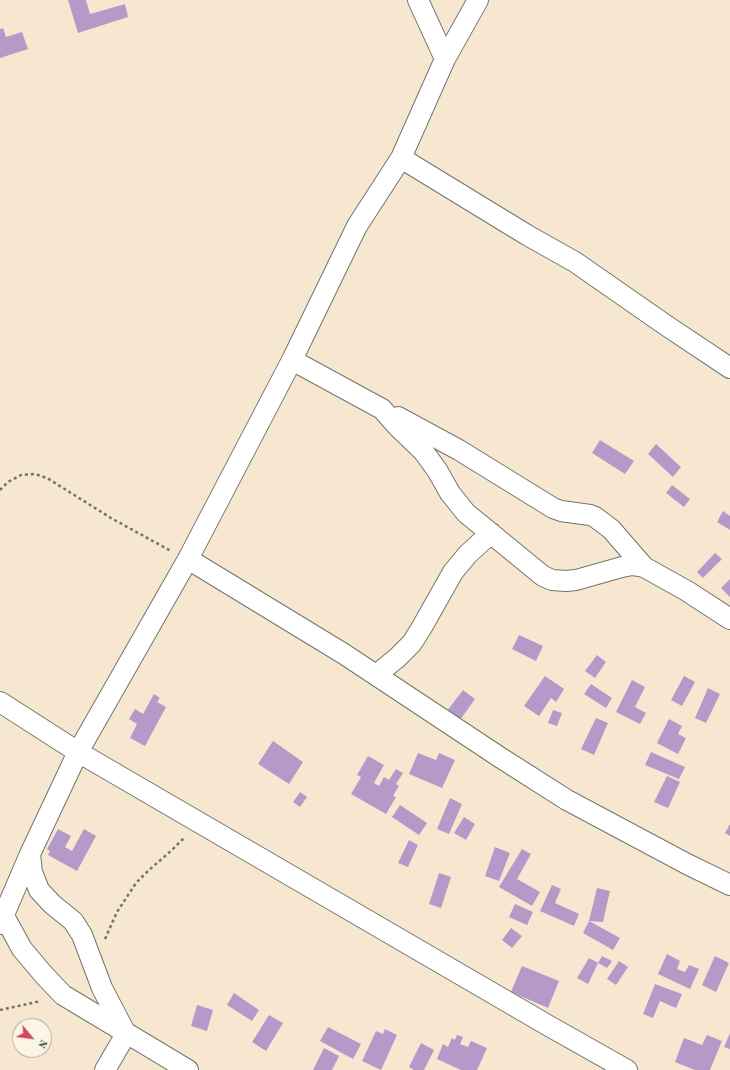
<!DOCTYPE html>
<style>
body{margin:0}
#map{position:relative;width:730px;height:1070px;overflow:hidden;background:#f8e7d0;font-family:"Old Standard TT",serif}
canvas{display:block}
.north{position:absolute;left:12px;top:1018px;width:40px;height:40px;box-sizing:border-box;background:#fcf5e5;border:1px solid #a4ab9e;border-radius:50%;rotate:119deg;font-size:11px;font-weight:700;line-height:16px;text-align:center;color:#1f3d34}
.north::after{content:'';display:block;margin:auto;width:14px;height:18px;background:#d1495b;clip-path:polygon(50% 0,100% 100%,50% 72%,0 100%)}
</style>
<div id="map">
<canvas width="730" height="1070"></canvas>
<div class="north">N</div>
</div>
<script>
const context = document.querySelector('canvas').getContext('2d');
context.lineJoin = 'round';
function fillPath(path, color) {
  context.fillStyle = color;
  context.fill(path, 'evenodd');
}
function shape(rows) {
  const path = new Path2D();
  for (const r of rows) {
    path.moveTo(r[0], r[1]);
    for (let i = 2; i < r.length; i += 2) path.lineTo(r[i], r[i + 1]);
  }
  return path;
}
function trace(path, color, width, dash) {
  context.strokeStyle = color;
  context.lineWidth = width;
  context.lineCap = dash ? 'butt' : 'round';
  context.setLineDash(dash || []);
  context.stroke(path);
}
fillPath(shape([
 [68,0,86,0,90,14,125,4,128,17,78,33],
 [3,28,6,37,22,32,28,49,0,58,0,29],
 [600,440,634,461,625,474,592,453],
 [656,444,681,467,673,477,648,454],
 [672,485,690,499,684,507,666,493],
 [723,511,730,516,730,530,717,522],
 [715,553,722,559,703,578,697,572],
 [730,579,730,597,721,588],
 [519,635,543,646,536,661,512,649],
 [597,655,606,662,595,678,585,671],
 [545,676,564,689,556,702,551,698,539,716,524,706],
 [684,676,695,682,682,706,671,700],
 [632,680,645,687,635,707,646,713,640,724,616,712],
 [591,684,612,698,606,708,584,694],
 [708,688,720,694,706,723,695,718],
 [463,690,475,699,460,720,447,711],
 [154,694,160,698,157,702,166,707,145,746,130,738,137,724,129,719,135,709,143,714],
 [553,710,562,713,557,726,548,723],
 [596,718,608,723,594,755,581,749],
 [669,719,682,726,678,734,686,738,678,754,657,743],
 [273,741,303,762,289,784,258,764],
 [651,752,685,767,679,779,645,765],
 [418,753,436,760,439,753,455,760,442,788,409,774],
 [368,756,384,765,374,783,379,786,384,777,389,780,396,769,403,773,396,784,399,786,393,796,396,797,386,814,351,794,361,777,357,775],
 [667,776,680,782,668,808,654,802],
 [300,792,307,797,300,807,293,802],
 [450,798,462,804,449,834,437,829],
 [400,805,427,823,419,835,392,817],
 [464,817,475,824,466,840,454,833],
 [730,824,730,836,725,833],
 [58,829,71,836,65,847,72,851,84,829,96,836,77,871,48,855,50,851,47,849],
 [409,840,418,845,408,867,398,863],
 [495,847,510,853,499,881,485,876],
 [522,849,531,854,517,879,540,892,532,906,499,887],
 [439,873,451,877,441,908,429,904],
 [552,885,561,889,555,903,579,914,574,926,540,911],
 [597,888,610,891,603,922,589,921,620,938,613,950,583,933,589,921],
 [515,904,533,912,527,925,509,917],
 [511,928,522,936,512,948,502,940],
 [667,954,680,961,677,969,685,972,689,965,699,969,690,989,658,974],
 [602,956,612,961,607,968,598,963],
 [715,956,729,963,716,992,702,985],
 [589,958,598,963,588,984,577,978],
 [619,961,628,967,616,985,607,979],
 [522,966,559,981,548,1008,511,992],
 [655,984,682,994,676,1008,660,1001,653,1018,643,1014],
 [234,993,259,1010,252,1021,227,1005],
 [197,1005,213,1010,207,1031,191,1026],
 [269,1015,283,1023,266,1051,252,1042],
 [328,1027,361,1044,353,1059,320,1041],
 [385,1029,397,1035,381,1070,362,1061,376,1031,383,1034],
 [730,1033,730,1049,724,1047],
 [457,1035,463,1037,460,1044,468,1047,471,1041,487,1048,477,1070,461,1070,437,1059,443,1044,448,1047,452,1038,455,1040],
 [707,1035,722,1041,710,1070,695,1070,675,1062,684,1038,702,1045],
 [421,1043,434,1050,424,1070,414,1070,409,1067],
 [324,1048,339,1056,332,1070,313,1070]
]), '#b59ac9');
const minor = shape([
 [418,0,445,59],
 [401,158,527,235,575,262,667,326,730,368],
 [292,360,382,409,397,426,423,451,437,470,450,493,466,513,543,576,552,580,566,581,576,580,622,567,632,565,644,567,687,591,730,619],
 [398,417,459,450,553,508,561,511,590,515,595,517,611,529,644,567],
 [188,559,344,654,501,758,567,800,687,864,730,885],
 [376,675,397,658,412,643,422,627,453,572,468,554,491,533],
 [0,702,78,752,549,1026,627,1070],
 [30,854,32,872,39,890,52,904,73,921,82,935,102,988,126,1034,105,1070],
 [4,916,22,949,44,975,63,995,188,1070],
 [0,924,30,854,78,752,188,559,292,360,357,226,401,158,445,59,478,0]
]);
trace(minor, '#6b786b', 22);
trace(shape([
 [0,490,8,482,21,475,35,474,47,478,111,518,171,551],
 [105,939,117,912,136,883,149,870,172,850,185,837],
 [0,1010,41,1001]
]), '#6b786b', 2.5, [3, 3]);
trace(minor, '#fff', 20);
</script>
